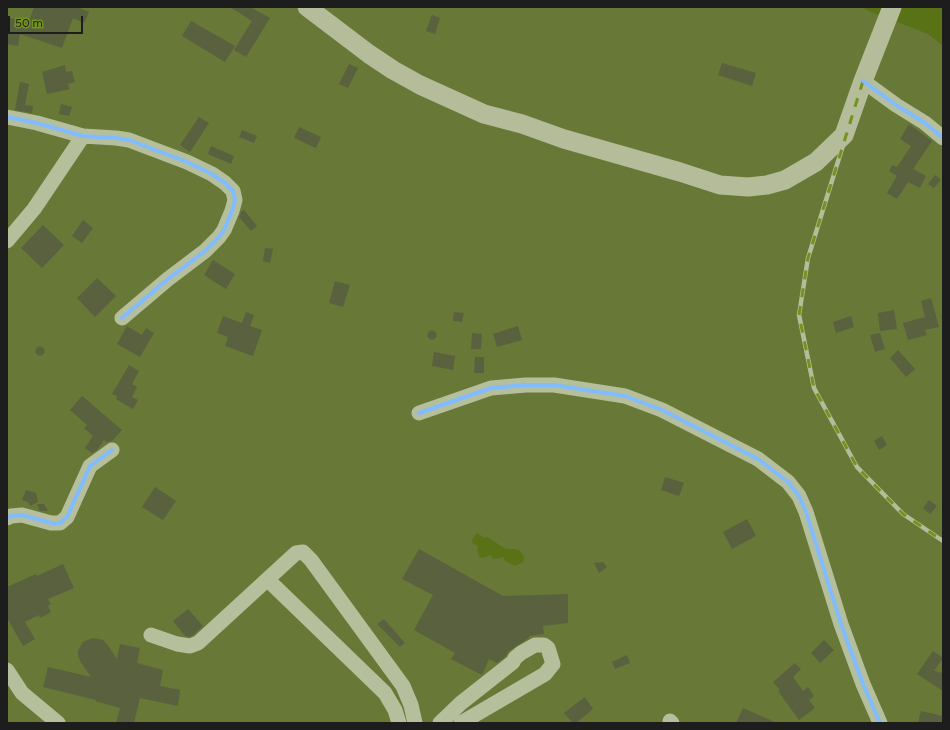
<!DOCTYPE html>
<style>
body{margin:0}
#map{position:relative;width:950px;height:730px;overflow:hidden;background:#687837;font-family:Figtree,sans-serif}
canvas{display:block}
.frame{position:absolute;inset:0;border:8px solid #1d1d1d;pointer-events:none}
.scale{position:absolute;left:8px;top:16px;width:75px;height:18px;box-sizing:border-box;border:2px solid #1d1d1d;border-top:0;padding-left:5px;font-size:12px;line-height:14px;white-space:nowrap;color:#1d1d1d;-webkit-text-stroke:3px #75931c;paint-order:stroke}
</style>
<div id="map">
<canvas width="950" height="730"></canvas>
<div class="frame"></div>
<div class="scale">50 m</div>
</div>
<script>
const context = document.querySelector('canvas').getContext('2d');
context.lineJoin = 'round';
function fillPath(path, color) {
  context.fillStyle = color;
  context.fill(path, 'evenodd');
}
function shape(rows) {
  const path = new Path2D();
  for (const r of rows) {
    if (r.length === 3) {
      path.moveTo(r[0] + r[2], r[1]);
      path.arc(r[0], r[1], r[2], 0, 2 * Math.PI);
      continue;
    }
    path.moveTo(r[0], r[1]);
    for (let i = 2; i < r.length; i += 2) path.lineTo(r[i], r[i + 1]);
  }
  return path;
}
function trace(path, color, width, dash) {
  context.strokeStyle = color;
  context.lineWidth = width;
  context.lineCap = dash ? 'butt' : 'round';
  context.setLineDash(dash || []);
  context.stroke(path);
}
fillPath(shape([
 [863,7,943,7,943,46,928,34,866,10],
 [477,533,485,538,487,537,506,549,515,549,520,551,524,558,523,562,515,566,505,561,503,557,496,559,492,558,491,555,483,558,480,557,477,551,478,546,471,542]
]), '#5a7216');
fillPath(shape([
 [34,7,77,7,89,12,84,23,73,18,62,48,20,34,18,46,7,44,7,29,9,18,29,21],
 [230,7,250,7,270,18,246,57,234,50,252,21],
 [432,15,440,18,435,34,426,31],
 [191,21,235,46,225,62,182,36],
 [722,63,756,73,752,86,718,75],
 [349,64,358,68,348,88,339,84],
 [65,65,66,72,72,71,75,82,68,84,70,89,47,94,42,72],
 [20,82,29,84,25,105,33,106,32,113,15,110],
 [61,104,72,107,69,116,59,114],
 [199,117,209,123,190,152,180,145],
 [909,124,932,141,913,169,926,176,920,188,908,182,897,199,887,193,897,176,889,171,892,165,897,167,911,146,900,139],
 [299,127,321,137,316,148,294,138],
 [242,130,257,136,254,143,239,137],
 [211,146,234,156,231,164,208,154],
 [935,175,941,180,934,188,928,184],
 [244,210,257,226,251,231,239,217,241,212],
 [83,220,93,228,82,243,72,236],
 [43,225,64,245,42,268,21,248],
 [265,248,273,249,270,263,263,261],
 [213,260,235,274,226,289,204,275],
 [97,278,116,296,95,317,77,298],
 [335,281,350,285,343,307,329,303],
 [931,298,939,327,925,330,927,335,908,340,903,323,925,317,921,301],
 [894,310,897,329,880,331,878,313],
 [246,312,254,315,250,326,262,330,253,356,225,346,228,337,217,333,223,316,242,323],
 [454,312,464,313,462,322,453,321],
 [851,316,854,327,836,333,833,322],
 [127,326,142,335,146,328,154,333,140,357,117,344],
 [518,326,522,340,497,347,493,334],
 [432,335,4.5],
 [472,333,482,334,481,349,471,349],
 [880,333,885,349,875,352,870,335],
 [40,351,4.5],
 [898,350,915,369,906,377,890,358],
 [434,352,455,356,453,370,432,366],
 [475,357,484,357,484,373,474,373],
 [129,365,139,371,132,384,137,387,132,397,138,400,133,409,116,399,117,396,112,394],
 [82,396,122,430,112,441,107,442,104,440,97,450,92,453,85,448,93,436,84,428,87,425,70,410],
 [882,436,887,445,879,450,874,441],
 [665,477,684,483,679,496,661,490],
 [155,487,176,501,163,520,142,507],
 [26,490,36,493,38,502,30,506,28,502,22,500],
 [929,500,937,506,930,514,923,508],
 [37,504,44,504,48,511,40,511],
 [747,519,756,536,732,549,723,532],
 [419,549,503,596,568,594,568,623,543,626,544,634,529,636,529,638,509,651,505,657,497,663,489,659,482,675,451,659,455,653,414,630,433,595,402,579],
 [603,562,607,567,599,573,594,563],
 [63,564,74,588,48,599,51,604,48,606,51,612,40,618,39,615,25,622,35,639,23,646,7,618,7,587,36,574,37,576],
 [188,609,203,626,193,635,189,637,185,636,173,621],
 [384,619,405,643,400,647,377,624],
 [93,638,103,640,106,643,117,659,120,644,140,648,137,663,163,670,160,686,180,690,178,706,140,698,134,723,116,723,120,708,95,701,96,700,43,687,48,667,91,677,80,661,78,656,78,651,83,642],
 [824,640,834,650,820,663,811,653],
 [933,651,943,658,934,671,943,673,943,691,917,674],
 [627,655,630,663,615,669,612,662],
 [795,663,801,669,793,677,803,691,808,687,814,696,809,700,815,708,799,720,778,691,780,690,773,682],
 [585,697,593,709,576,723,573,723,564,713],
 [743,708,777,723,736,723],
 [921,711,943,716,943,723,918,723]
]), '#59613f');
trace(shape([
 [863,81,896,105,925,123,943,138],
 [7,117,37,123,83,136,116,138,129,140,187,162,212,174,225,183,233,191,235,200,232,211,224,230,219,237,205,251,168,279,122,318],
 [7,241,34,209,83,136],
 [419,413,491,388,526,385,554,385,625,396,662,410,758,459,788,482,799,496,806,512,841,624,863,684,880,723],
 [7,518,11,516,22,515,51,523,60,523,67,517,90,466,112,450],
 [268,580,385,693,395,710,399,723],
 [151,635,177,644,190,646,198,643,296,553,303,552,311,560,403,686,411,705,415,723],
 [7,670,22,693,58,723],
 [670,721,672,723],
 [440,723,461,703,513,662,515,658,521,653,535,645,544,645,548,648,553,664,545,674,461,723]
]), '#b6bf9b', 15);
trace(shape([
 [307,7,369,54,393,70,420,85,484,114,522,124,564,139,680,172,720,185,748,187,767,185,785,180,816,162,844,135,863,81,892,7]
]), '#b4bc9a', 19);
const rail = shape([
 [863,81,808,258,799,315,814,388,857,467,903,514,943,541]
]);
trace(rail, '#b4bd9b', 4.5);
trace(rail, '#75931c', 3, [9]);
trace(shape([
 [863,81,896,105,925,123,943,138],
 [7,117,37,123,83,136,116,138,129,140,187,162,212,174,225,183,233,191,235,200,232,211,224,230,219,237,205,251,168,279,122,318],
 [419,413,491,388,526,385,554,385,625,396,662,410,758,459,788,482,799,496,806,512,841,624,863,684,880,723],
 [7,518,11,516,22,515,51,523,60,523,67,517,90,466,112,450]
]), '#80bcff', 4);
</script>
